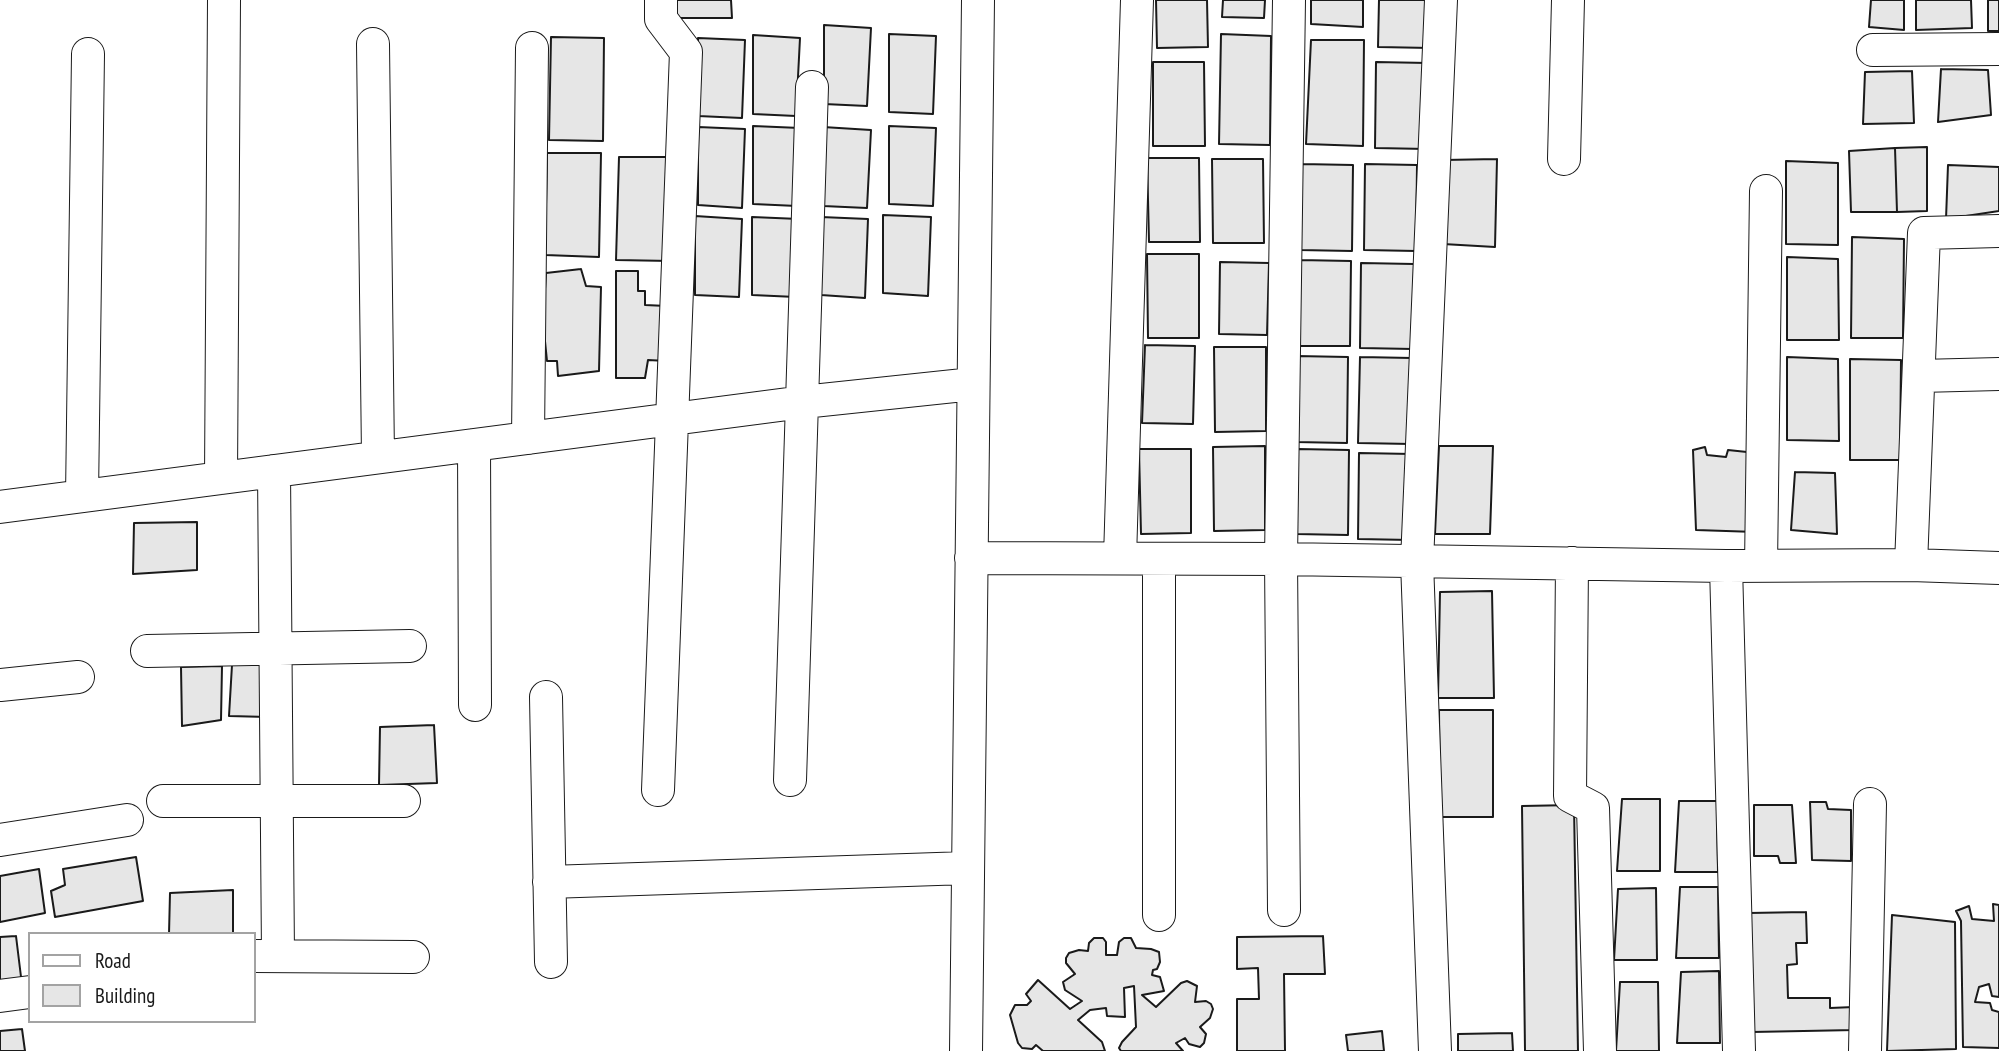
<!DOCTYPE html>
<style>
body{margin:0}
#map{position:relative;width:1999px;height:1051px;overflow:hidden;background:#fff;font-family:"PT Sans Narrow",sans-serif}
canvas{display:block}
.legend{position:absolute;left:28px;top:932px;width:228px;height:91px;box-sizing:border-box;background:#fff;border:2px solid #a3a3a3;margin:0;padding:9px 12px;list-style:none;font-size:21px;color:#1a1a1a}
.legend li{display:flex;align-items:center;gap:14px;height:35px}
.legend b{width:35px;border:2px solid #a3a3a3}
</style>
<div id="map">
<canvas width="1999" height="1051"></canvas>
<ul class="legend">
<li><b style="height:9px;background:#fff"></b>Road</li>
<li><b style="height:19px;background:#e6e6e6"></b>Building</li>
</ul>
</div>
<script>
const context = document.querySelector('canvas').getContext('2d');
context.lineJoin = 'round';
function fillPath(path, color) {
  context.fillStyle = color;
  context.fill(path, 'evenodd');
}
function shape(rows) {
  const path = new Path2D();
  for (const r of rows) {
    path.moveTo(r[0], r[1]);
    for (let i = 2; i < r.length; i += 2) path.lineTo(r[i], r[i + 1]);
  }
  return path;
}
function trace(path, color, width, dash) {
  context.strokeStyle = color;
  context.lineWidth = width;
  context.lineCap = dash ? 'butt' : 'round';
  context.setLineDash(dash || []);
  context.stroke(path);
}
const building = shape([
 [676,0,731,0,732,18,676,18,676,0],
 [1156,0,1207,0,1208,47,1157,48,1156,0],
 [1223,0,1265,0,1264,18,1222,17,1223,0],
 [1311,0,1363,0,1363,27,1311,24,1311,0],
 [1379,0,1431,0,1431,48,1378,47,1379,0],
 [1871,0,1904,0,1904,30,1869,27,1871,0],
 [1916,0,1971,0,1972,28,1916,30,1916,0],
 [1988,0,1999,0,1999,31,1988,31,1988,0],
 [824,25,871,28,867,106,824,104,824,25],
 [889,34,936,36,933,114,889,112,889,34],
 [1221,34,1271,36,1270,145,1219,144,1221,34],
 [753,35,800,38,796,116,753,114,753,35],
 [551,37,604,38,603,141,549,140,551,37],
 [698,38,745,40,742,118,698,116,698,38],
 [1311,40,1364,40,1363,146,1306,144,1311,40],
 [1153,62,1204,62,1205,146,1153,146,1153,62],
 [1376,62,1428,63,1427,149,1375,148,1376,62],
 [1941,69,1988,70,1991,115,1938,122,1941,69],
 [1912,71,1914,123,1863,124,1865,72,1912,71],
 [753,126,800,128,797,206,753,204,753,126],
 [889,126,936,128,933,206,889,204,889,126],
 [698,127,745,129,742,208,698,205,698,127],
 [823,127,871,130,867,208,823,206,823,127],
 [1927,147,1927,211,1897,212,1895,148,1927,147],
 [1895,148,1897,212,1851,212,1849,151,1895,148],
 [547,153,601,153,599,257,545,255,547,153],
 [619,157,672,157,671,261,616,260,619,157],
 [1147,158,1199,158,1200,242,1149,242,1147,158],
 [1212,159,1263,159,1264,243,1213,243,1212,159],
 [1497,159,1495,247,1443,244,1444,160,1497,159],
 [1786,161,1838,163,1838,245,1786,244,1786,161],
 [1301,164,1353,165,1352,251,1299,250,1301,164],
 [1365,164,1417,165,1416,251,1364,250,1365,164],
 [1948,165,1999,167,1999,211,1946,219,1948,165],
 [883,215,931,217,928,296,883,293,883,215],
 [695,216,742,219,739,297,695,295,695,216],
 [752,217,799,219,796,297,752,295,752,217],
 [821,217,868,219,865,298,821,295,821,217],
 [1852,237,1904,239,1903,338,1851,338,1852,237],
 [1147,254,1199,254,1199,338,1148,338,1147,254],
 [1787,257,1838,259,1839,340,1787,340,1787,257],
 [1299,260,1351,261,1350,346,1297,346,1299,260],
 [1220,262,1269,263,1267,335,1219,334,1220,262],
 [1361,263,1414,264,1413,349,1360,348,1361,263],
 [581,269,586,286,601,287,599,371,558,376,557,361,547,361,543,321,546,273,581,269],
 [616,271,638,271,638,291,645,291,645,305,667,306,667,361,648,360,645,378,616,378,616,271],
 [1145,345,1195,346,1193,424,1142,423,1145,345],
 [1214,347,1266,347,1266,431,1215,432,1214,347],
 [1296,356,1348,357,1347,443,1295,442,1296,356],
 [1360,357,1412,358,1411,444,1358,443,1360,357],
 [1787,357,1838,359,1839,441,1787,440,1787,357],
 [1850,359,1901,360,1900,460,1850,460,1850,359],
 [1265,446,1265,530,1214,531,1213,447,1265,446],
 [1439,446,1493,446,1490,534,1435,534,1439,446],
 [1705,447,1707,455,1726,457,1728,450,1747,452,1756,532,1696,530,1693,450,1705,447],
 [1139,449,1191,449,1191,533,1141,534,1139,449],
 [1297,449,1349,450,1348,535,1296,534,1297,449],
 [1359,453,1412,454,1411,540,1358,539,1359,453],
 [1795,472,1835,473,1837,534,1791,530,1795,472],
 [197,522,197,570,133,574,134,523,197,522],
 [1492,591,1494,698,1438,698,1440,592,1492,591],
 [268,661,268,717,229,716,232,665,268,661],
 [222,666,221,720,182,726,181,667,222,666],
 [1439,710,1493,710,1493,817,1440,817,1439,710],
 [434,725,437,783,379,785,380,727,434,725],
 [1622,799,1660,799,1660,871,1617,871,1622,799],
 [1679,801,1717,801,1718,872,1675,872,1679,801],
 [1810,802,1826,802,1828,809,1851,810,1851,861,1812,860,1810,802],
 [1574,805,1578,1051,1525,1051,1522,806,1574,805],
 [1754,805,1792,805,1796,863,1780,863,1778,856,1754,856,1754,805],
 [136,857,143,901,55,917,51,891,65,885,63,869,136,857],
 [39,869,45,913,0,922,0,876,39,869],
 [1680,887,1718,887,1719,958,1676,958,1680,887],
 [1656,888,1657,960,1614,960,1618,889,1656,888],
 [233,890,233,934,169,934,170,893,233,890],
 [1993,904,1999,905,1999,997,1992,996,1989,984,1979,987,1975,1002,1990,1003,1992,1010,1999,1012,1999,1048,1963,1047,1961,921,1956,911,1969,906,1972,919,1994,921,1993,904],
 [1806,912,1807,943,1796,943,1797,964,1787,965,1788,998,1830,998,1830,1008,1854,1007,1855,1030,1752,1032,1749,913,1806,912],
 [1892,915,1955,922,1956,1049,1887,1051,1892,915],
 [16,936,22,985,0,989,0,937,16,936],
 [1323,936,1325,974,1284,974,1285,1051,1237,1051,1237,999,1259,999,1258,968,1237,969,1237,937,1323,936],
 [1094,938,1103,938,1106,942,1106,955,1117,955,1119,942,1124,938,1131,938,1136,948,1151,949,1159,952,1160,962,1157,969,1153,970,1152,975,1160,977,1164,991,1142,995,1156,1007,1181,983,1187,981,1197,986,1195,1002,1206,1001,1211,1004,1213,1009,1210,1018,1200,1027,1206,1034,1204,1043,1200,1047,1189,1044,1185,1038,1176,1043,1183,1051,1121,1051,1119,1048,1122,1042,1136,1027,1134,986,1124,988,1125,1017,1107,1016,1106,1008,1090,1010,1078,1020,1102,1042,1105,1051,1043,1051,1036,1045,1032,1049,1022,1048,1018,1043,1010,1015,1015,1005,1027,1005,1031,1001,1026,994,1038,980,1070,1009,1082,1001,1065,990,1063,982,1075,974,1066,963,1066,958,1069,953,1079,950,1088,951,1089,943,1094,938],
 [1719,971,1720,1043,1677,1043,1681,972,1719,971],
 [1620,982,1658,982,1659,1051,1616,1051,1620,982],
 [22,1029,25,1051,0,1051,0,1031,22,1029],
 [1382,1031,1384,1051,1348,1051,1346,1035,1382,1031],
 [1512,1033,1513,1051,1458,1051,1458,1034,1512,1033]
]);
fillPath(building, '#e6e6e6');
trace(building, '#1a1a1a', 2);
const minor = shape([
 [373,44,378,457],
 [1873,50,1999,49],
 [1564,159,1568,0],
 [1920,376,1999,374],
 [528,438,532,48],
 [474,445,475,705],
 [274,471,278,956],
 [221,478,224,0],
 [82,496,88,54],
 [0,507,803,402,973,384],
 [971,558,1281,559,1726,566,1911,565,1999,568],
 [1120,558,1137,0],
 [1572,563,1570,796,1593,808,1600,1051],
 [1911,565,1924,233,1999,231],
 [1726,566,1739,1051],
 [1761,566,1766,191],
 [147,651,410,646],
 [0,685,78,677],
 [546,697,551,962],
 [790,780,812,87],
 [658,790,686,52,661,19,661,0],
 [163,801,404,801],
 [0,840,127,820],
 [549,882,967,868],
 [1284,910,1281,559,1289,0],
 [1159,915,1159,559],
 [254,956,413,957],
 [0,996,30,992],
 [966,1051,978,0],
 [1435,1051,1417,562,1441,0],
 [1865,1051,1870,804]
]);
trace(minor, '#1a1a1a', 34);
trace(minor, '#fff', 32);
</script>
